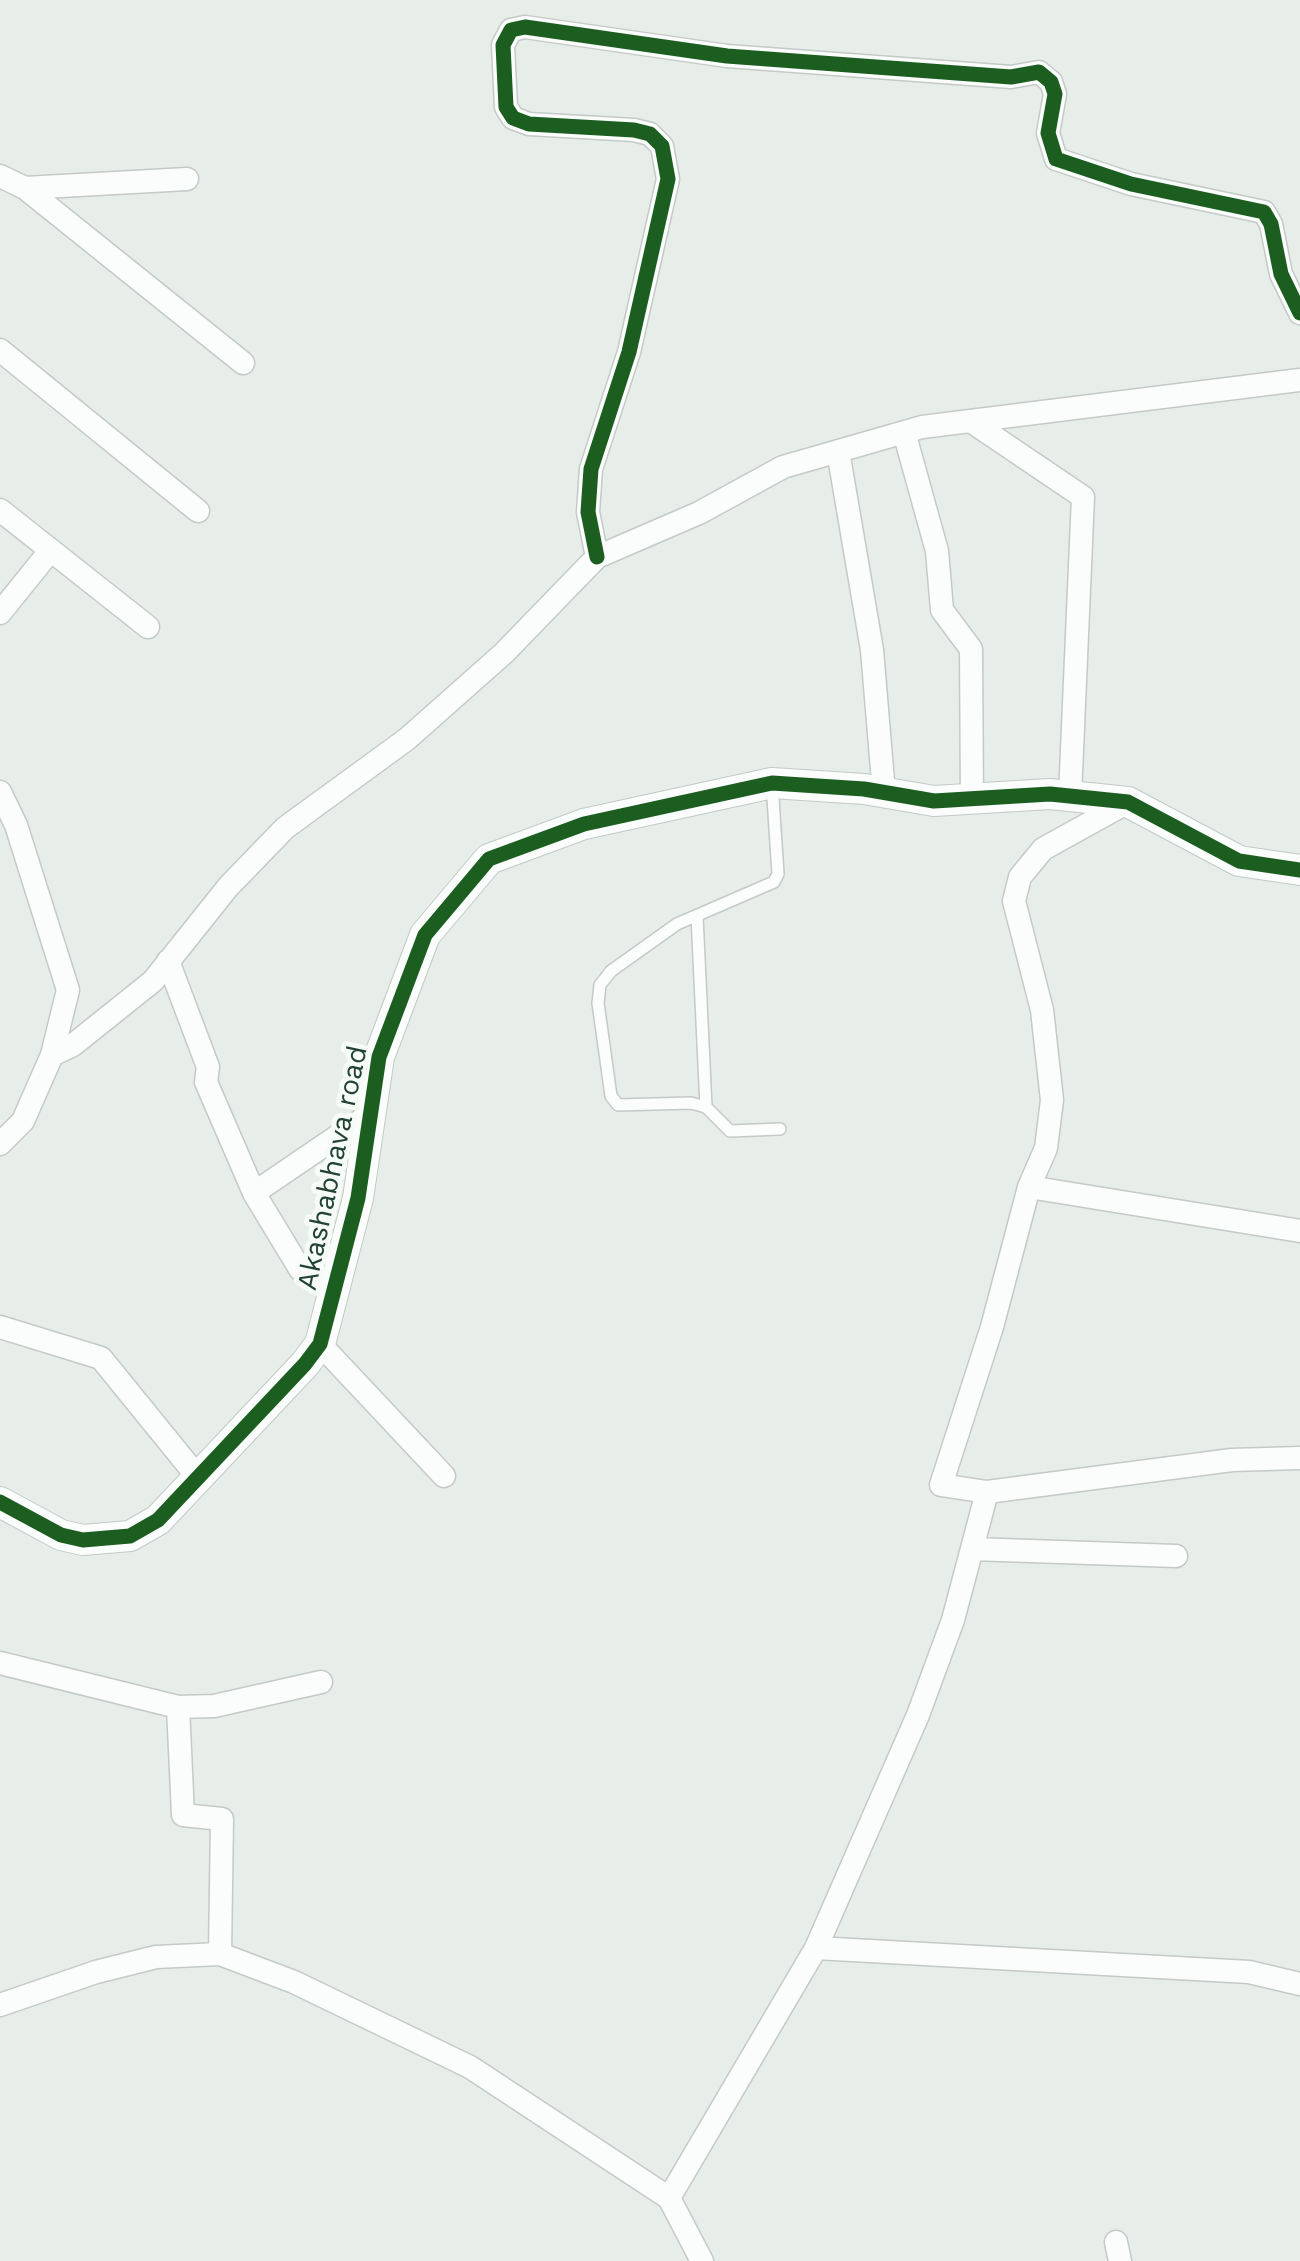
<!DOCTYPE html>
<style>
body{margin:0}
canvas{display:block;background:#e7ede9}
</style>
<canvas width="1300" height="2261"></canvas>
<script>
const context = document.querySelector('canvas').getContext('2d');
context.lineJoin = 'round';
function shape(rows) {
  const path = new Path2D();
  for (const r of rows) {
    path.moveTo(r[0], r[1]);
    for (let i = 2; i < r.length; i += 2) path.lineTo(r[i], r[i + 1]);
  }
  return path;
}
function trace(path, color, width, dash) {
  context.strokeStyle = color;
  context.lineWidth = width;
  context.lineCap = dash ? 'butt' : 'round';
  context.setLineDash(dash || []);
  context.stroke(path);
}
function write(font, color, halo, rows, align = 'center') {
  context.font = font + ' "Work Sans",sans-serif';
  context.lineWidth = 10;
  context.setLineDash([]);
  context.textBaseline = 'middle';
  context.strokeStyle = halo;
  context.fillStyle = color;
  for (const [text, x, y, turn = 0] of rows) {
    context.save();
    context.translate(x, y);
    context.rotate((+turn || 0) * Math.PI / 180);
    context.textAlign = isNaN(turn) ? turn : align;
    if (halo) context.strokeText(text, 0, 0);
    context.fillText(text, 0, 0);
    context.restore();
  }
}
const lane = shape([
 [772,783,778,874,774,882,677,924,611,971,600,985,598,1003,611,1096,618,1105,691,1103,706,1107,730,1131,780,1129],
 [697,916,706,1107]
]);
const street = shape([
 [0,176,25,188,243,363],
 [25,188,187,179],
 [0,350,198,511],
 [972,422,1083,497,1070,796],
 [904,432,937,551,942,610,971,649,972,801],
 [838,451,872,650,884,793],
 [0,510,148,627],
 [597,557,588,512,591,469,629,352,668,179,662,146,650,134,634,130,529,124,513,118,506,107,503,45,511,30,525,27,727,56,1011,77,1039,72,1051,82,1055,94,1048,133,1056,159,1131,184,1264,212,1271,224,1281,274,1300,313],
 [0,613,50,551],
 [0,792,16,825,68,990,52,1055,23,1121,0,1144],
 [168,961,208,1067,206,1082,254,1193,300,1269,334,1292],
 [52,1055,73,1045,153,981,228,887,285,828,407,739,504,653,597,557,699,513,783,467,922,427,1300,380],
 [1029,1187,1300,1231],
 [254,1193,370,1114],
 [0,1327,101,1358,196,1475],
 [320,1344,444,1476],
 [987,1492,1232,1460,1300,1458],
 [972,1549,1176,1556],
 [0,1663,178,1707,214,1706,321,1682],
 [178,1707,183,1815,222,1819,220,1954],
 [816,1948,918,1715,953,1620,987,1492,941,1485,992,1327,1029,1187,1046,1148,1052,1100,1042,1010,1014,901,1020,877,1043,849,1128,802],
 [0,2005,96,1972,156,1957,220,1954,294,1982,470,2067,669,2198,702,2261],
 [669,2198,816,1948,1249,1972,1300,1984],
 [1116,2242,1120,2261]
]);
const secondary = shape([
 [0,1502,61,1535,83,1540,130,1536,158,1520,305,1364,320,1344,358,1198,379,1057,425,935,489,859,584,824,772,783,864,789,934,801,1050,794,1128,802,1239,861,1300,870]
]);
trace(lane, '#c4cac6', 14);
trace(street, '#c4cac6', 25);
trace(secondary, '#c2cac6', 32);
trace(lane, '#fbfcfc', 11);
trace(street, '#fbfcfc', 22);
trace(secondary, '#fbfcfc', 30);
trace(shape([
 [597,557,588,512,591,469,629,352,668,179,662,146,650,134,634,130,529,124,513,118,506,107,503,45,511,30,525,27,727,56,1011,77,1039,72,1051,82,1055,94,1048,133,1056,159,1131,184,1264,212,1271,224,1281,274,1300,313],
 [0,1502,61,1535,83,1540,130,1536,158,1520,305,1364,320,1344,358,1198,379,1057,425,935,489,859,584,824,772,783,864,789,934,801,1050,794,1128,802,1239,861,1300,870]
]), '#1b5e20', 15);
write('28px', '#224234', '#f6fbf7', [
 ["Akashabhava road",333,1168,-78]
]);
</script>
